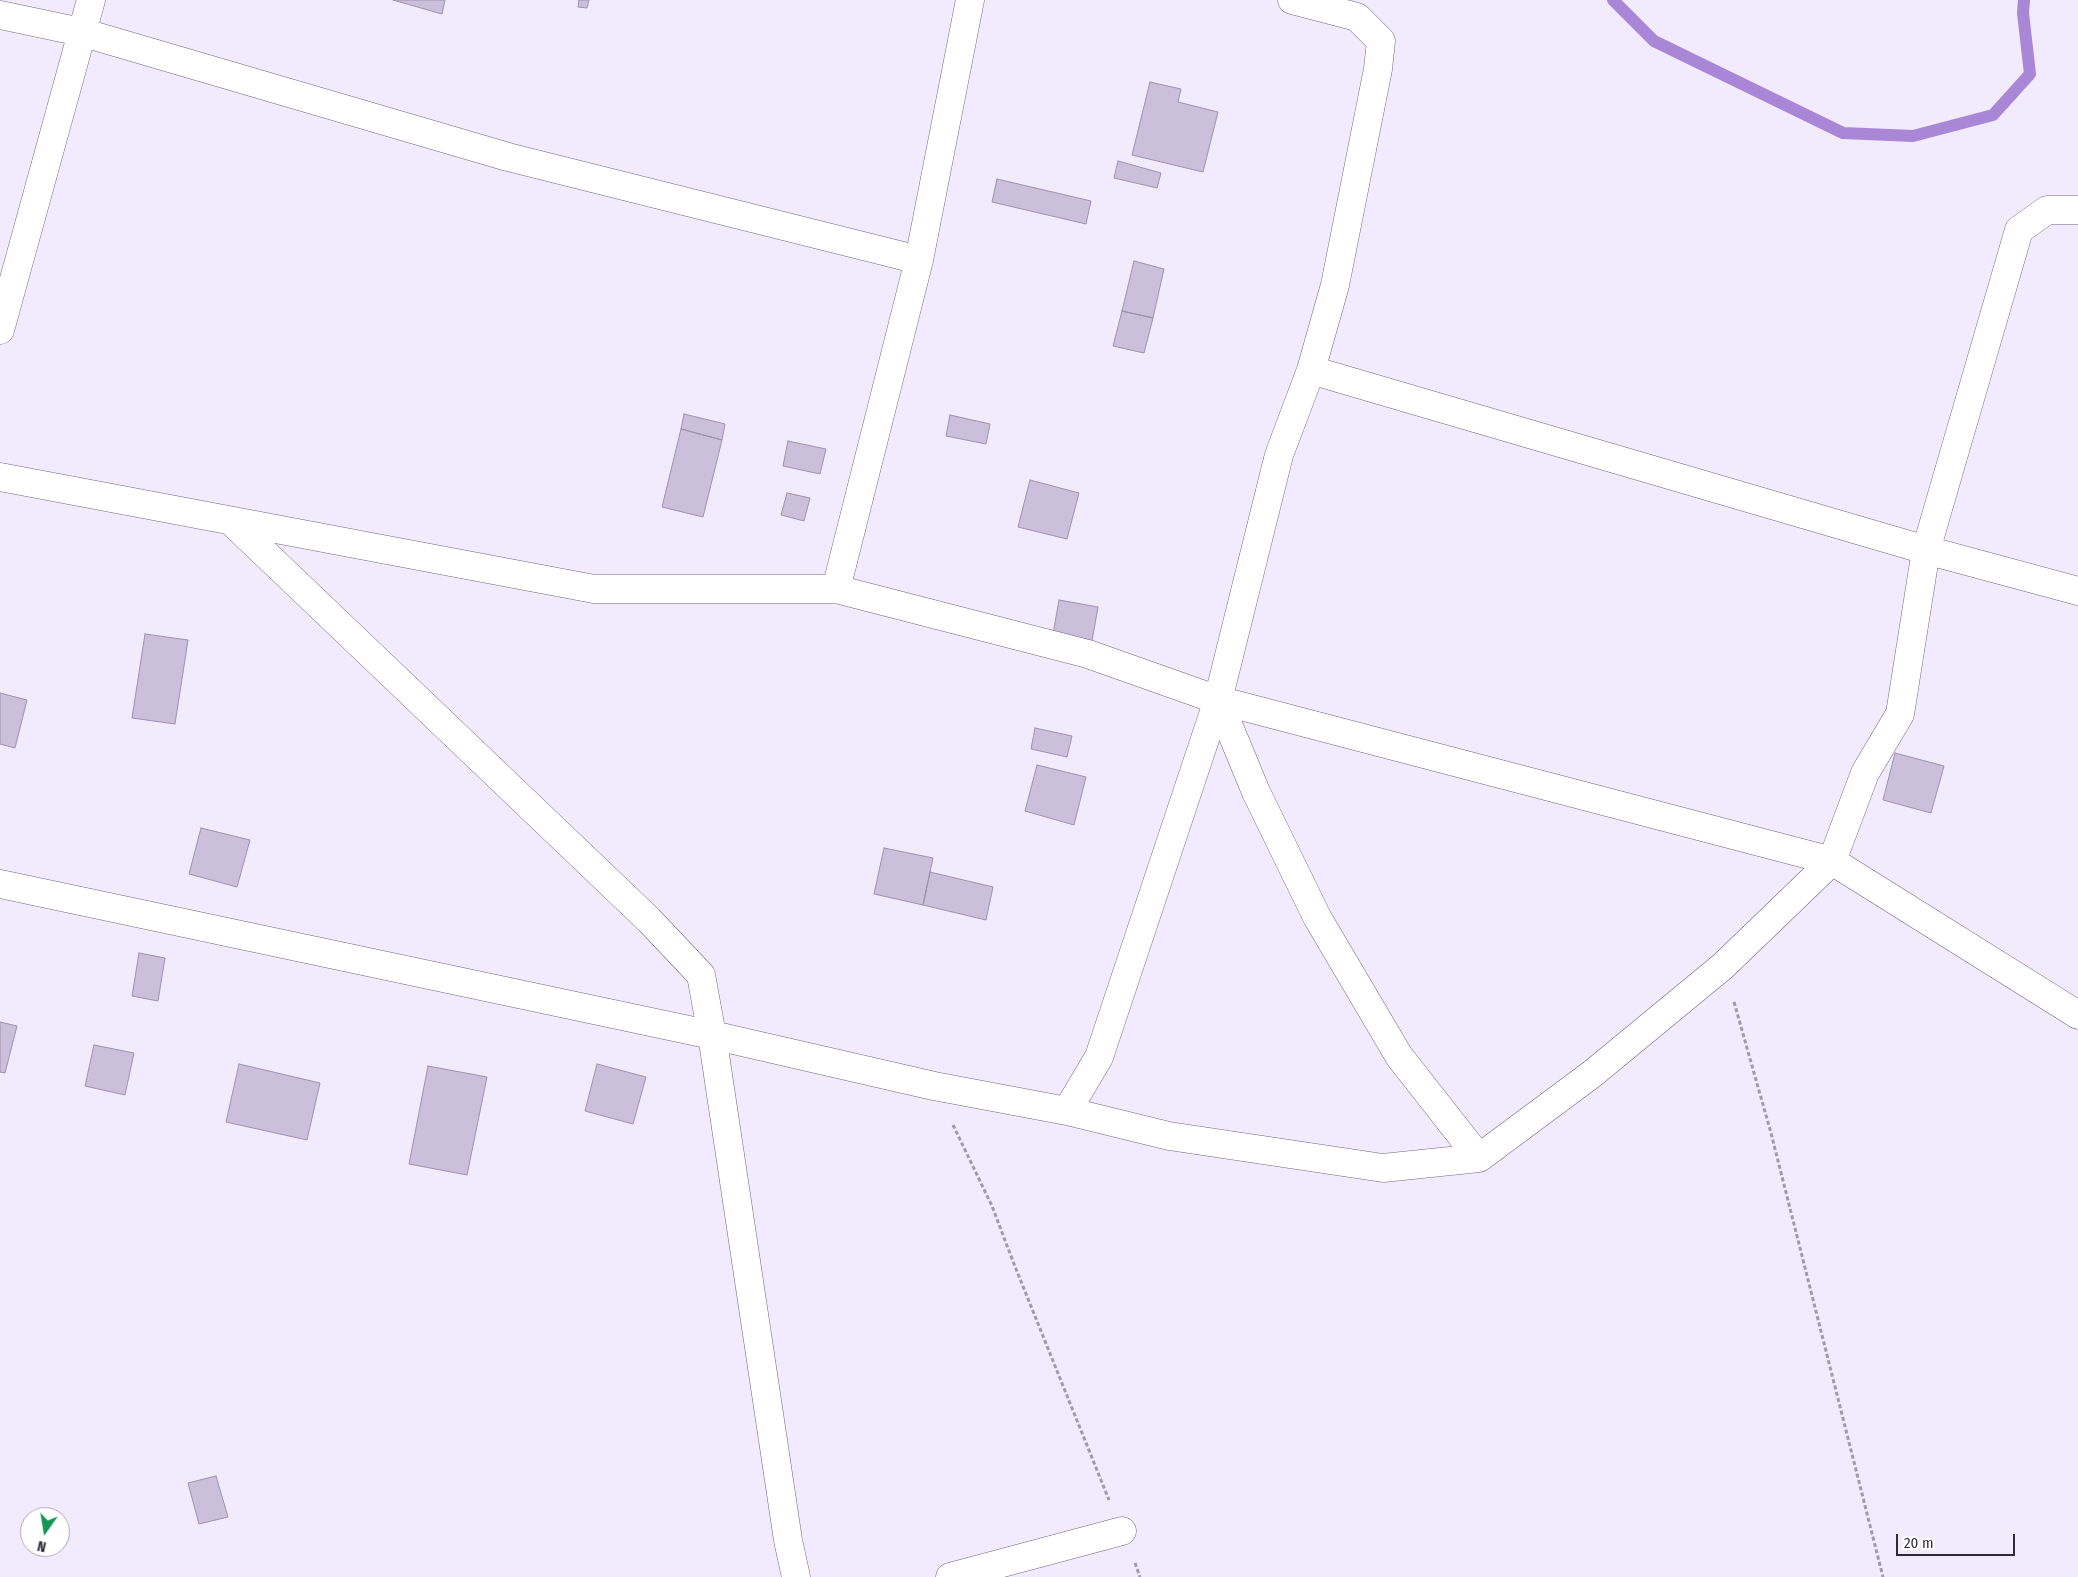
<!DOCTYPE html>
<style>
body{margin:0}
#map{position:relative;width:2078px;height:1577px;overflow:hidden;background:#f2ebfd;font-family:"Fira Sans Condensed",sans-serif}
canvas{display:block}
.north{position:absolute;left:20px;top:1507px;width:50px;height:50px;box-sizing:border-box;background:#fff;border:1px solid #acaaae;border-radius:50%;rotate:193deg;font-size:14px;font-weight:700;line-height:20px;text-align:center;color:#2f2a35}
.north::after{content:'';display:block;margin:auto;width:18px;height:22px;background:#149654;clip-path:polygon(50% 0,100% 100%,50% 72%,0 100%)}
.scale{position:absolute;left:1896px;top:1534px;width:119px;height:22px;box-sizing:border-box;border:2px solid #2f2a35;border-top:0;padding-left:6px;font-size:15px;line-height:18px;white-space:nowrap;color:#2f2a35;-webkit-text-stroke:4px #fff;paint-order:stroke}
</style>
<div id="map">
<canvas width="2078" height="1577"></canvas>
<div class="north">N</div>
<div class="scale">20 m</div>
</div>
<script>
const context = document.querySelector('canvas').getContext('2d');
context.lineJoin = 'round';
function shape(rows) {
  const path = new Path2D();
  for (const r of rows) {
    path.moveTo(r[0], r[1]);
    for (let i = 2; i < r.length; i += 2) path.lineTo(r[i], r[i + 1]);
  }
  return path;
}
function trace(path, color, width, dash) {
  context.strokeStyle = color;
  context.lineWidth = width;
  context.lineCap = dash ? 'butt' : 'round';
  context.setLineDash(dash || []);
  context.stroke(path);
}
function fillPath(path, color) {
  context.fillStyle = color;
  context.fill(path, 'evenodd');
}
trace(shape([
 [1613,0,1654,41,1843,133,1913,136,1993,115,2030,74,2023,13,2024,0]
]), '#aa86d7', 12);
const building = shape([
 [393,0,445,0,442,14,393,0],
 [579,0,589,0,587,8,578,7,579,0],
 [1150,82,1181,89,1178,102,1218,112,1203,172,1132,155,1150,82],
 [1118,161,1161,173,1157,188,1114,178,1118,161],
 [997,179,1091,201,1086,224,992,202,997,179],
 [1134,261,1164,269,1153,318,1122,311,1134,261],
 [1122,311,1153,318,1144,353,1113,346,1122,311],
 [684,414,725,424,722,440,681,429,684,414],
 [950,415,990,424,986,444,946,436,950,415],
 [681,429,722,440,703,517,662,507,681,429],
 [788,441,826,449,820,474,783,466,788,441],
 [1030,480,1079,493,1067,539,1018,527,1030,480],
 [787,493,810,498,804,521,781,515,787,493],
 [1059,600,1098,607,1092,641,1053,634,1059,600],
 [145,634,188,640,175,724,132,718,145,634],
 [0,693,27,700,15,748,0,744,0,693],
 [1035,728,1072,736,1067,757,1031,749,1035,728],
 [1895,753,1944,766,1931,813,1883,800,1895,753],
 [1037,765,1086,777,1074,825,1025,811,1037,765],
 [201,828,250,840,237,887,189,874,201,828],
 [884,848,933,858,923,905,874,894,884,848],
 [930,872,993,887,986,920,923,905,930,872],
 [139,953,165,958,158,1001,132,996,139,953],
 [0,1022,17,1026,5,1073,0,1072,0,1022],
 [94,1045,134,1053,125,1095,85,1086,94,1045],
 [239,1064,320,1083,307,1140,226,1122,239,1064],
 [597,1064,646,1077,633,1124,585,1111,597,1064],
 [428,1066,487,1077,467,1175,409,1164,428,1066],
 [216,1476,228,1517,199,1524,188,1483,216,1476]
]);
fillPath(building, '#cbbfdc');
trace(building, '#9d92ae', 1);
const street = shape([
 [0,15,81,32,508,157,919,260],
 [0,330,91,0],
 [1311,370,1926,550,2078,591],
 [0,477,594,589,836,589,1088,654,1218,700,1832,861,2078,1015],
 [231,521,649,920,701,975,712,1035,788,1540,796,1577],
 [836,589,919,260,970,0],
 [1218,700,1256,792,1317,917,1399,1056,1479,1158],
 [0,884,712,1035,934,1086,1067,1111,1169,1136,1383,1168,1479,1158,1592,1074,1723,966,1832,861,1865,773,1900,714,1926,550,2019,230,2047,210,2078,210],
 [1067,1111,1099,1057,1218,700,1279,455,1311,370,1335,285,1378,69,1381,41,1357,17,1292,0],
 [950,1577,1122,1531]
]);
trace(street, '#716680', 29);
trace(shape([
 [1734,1002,1771,1133,1883,1577],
 [953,1125,992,1206,1014,1264,1109,1500],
 [1135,1563,1140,1577]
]), '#a09aa9', 3, [4, 2.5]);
trace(street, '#fff', 28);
</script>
